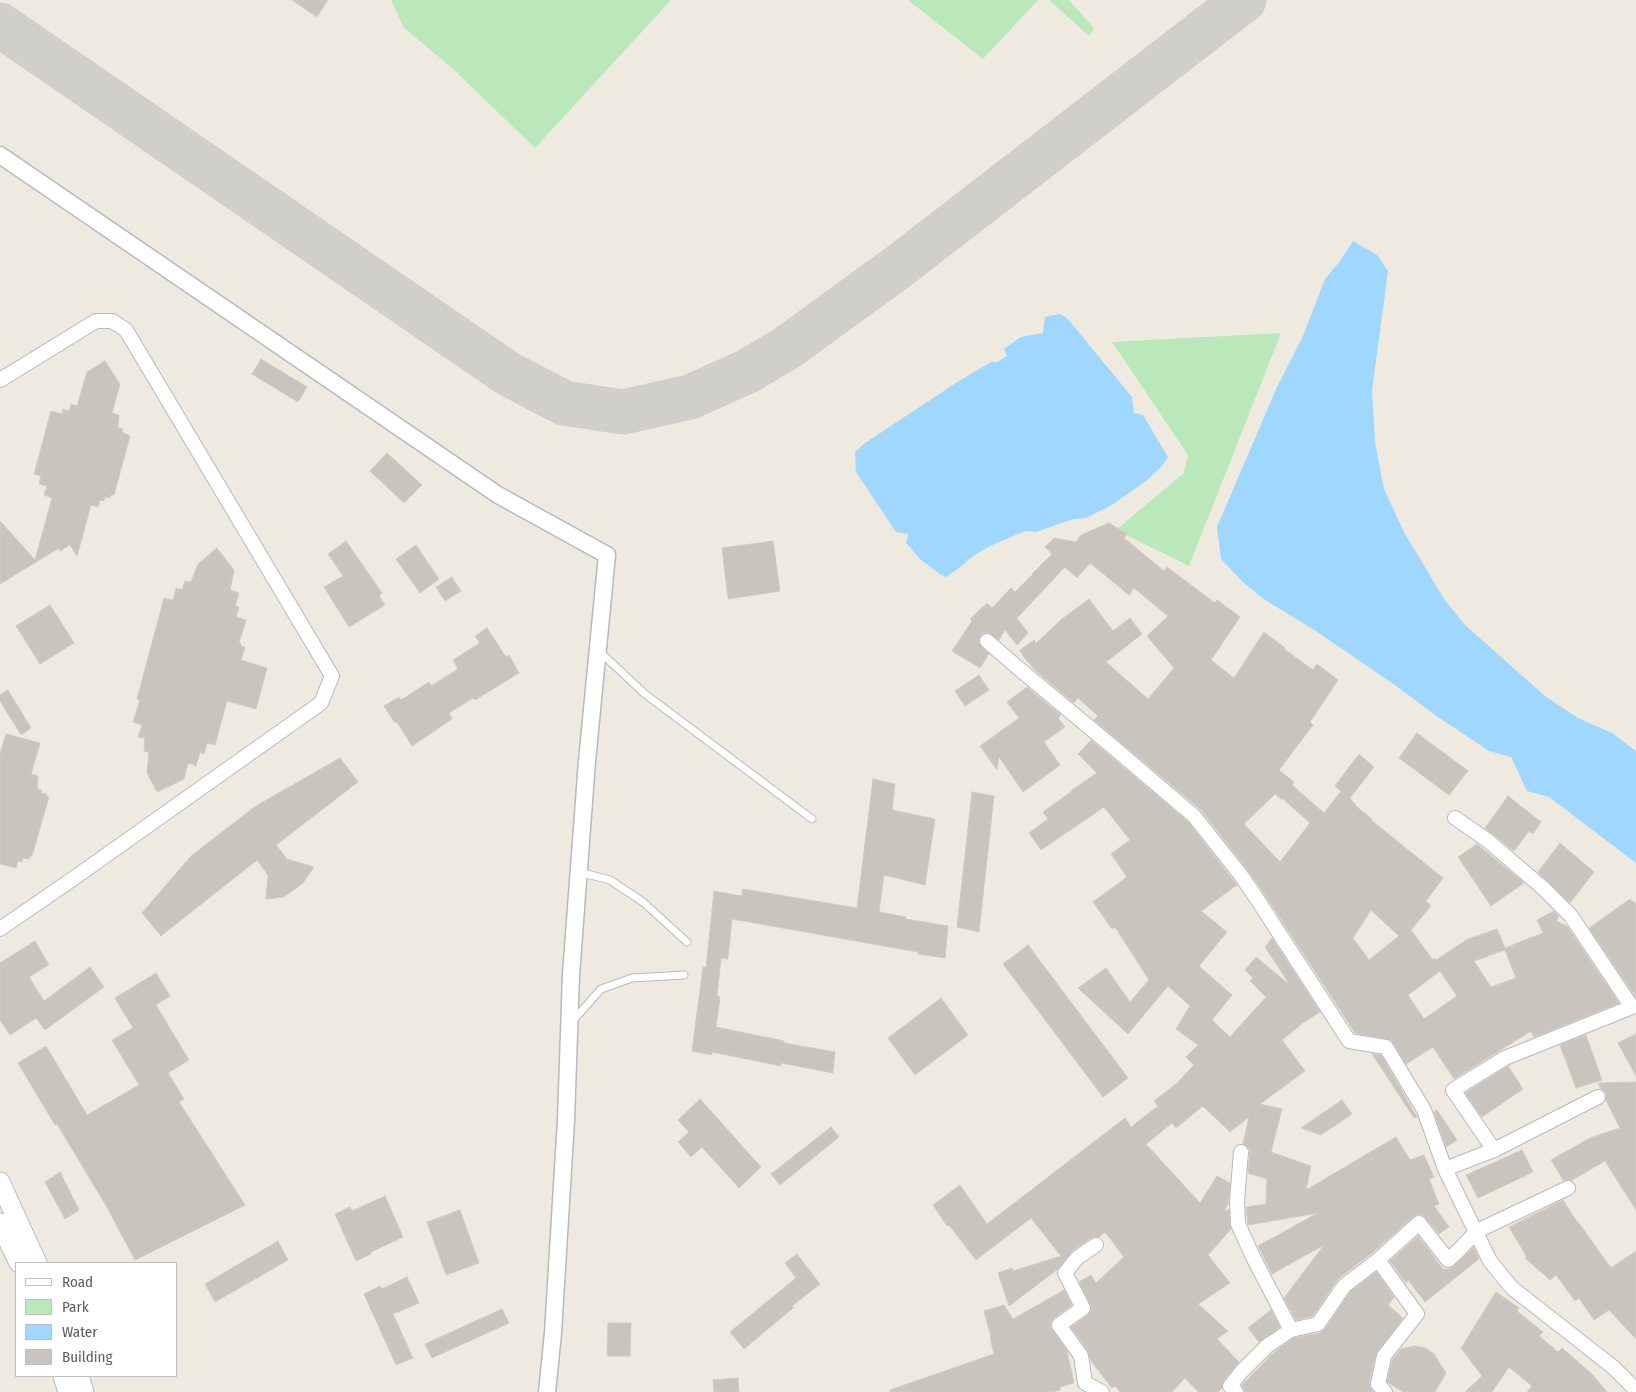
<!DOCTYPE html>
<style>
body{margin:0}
#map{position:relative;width:1636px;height:1392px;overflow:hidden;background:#eeeae0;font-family:"Fira Sans Condensed",sans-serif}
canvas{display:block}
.legend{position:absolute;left:15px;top:1262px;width:162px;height:115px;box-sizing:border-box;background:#fff;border:1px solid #bdbfc1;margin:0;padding:6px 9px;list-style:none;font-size:15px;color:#595e63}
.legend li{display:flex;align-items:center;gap:10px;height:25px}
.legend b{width:25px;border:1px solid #bdbfc1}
</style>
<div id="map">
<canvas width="1636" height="1392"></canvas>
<ul class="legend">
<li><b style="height:6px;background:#fff"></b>Road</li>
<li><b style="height:14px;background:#bbe8ba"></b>Park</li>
<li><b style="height:14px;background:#9fd7ff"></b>Water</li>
<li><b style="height:14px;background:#c9c5be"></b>Building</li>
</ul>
</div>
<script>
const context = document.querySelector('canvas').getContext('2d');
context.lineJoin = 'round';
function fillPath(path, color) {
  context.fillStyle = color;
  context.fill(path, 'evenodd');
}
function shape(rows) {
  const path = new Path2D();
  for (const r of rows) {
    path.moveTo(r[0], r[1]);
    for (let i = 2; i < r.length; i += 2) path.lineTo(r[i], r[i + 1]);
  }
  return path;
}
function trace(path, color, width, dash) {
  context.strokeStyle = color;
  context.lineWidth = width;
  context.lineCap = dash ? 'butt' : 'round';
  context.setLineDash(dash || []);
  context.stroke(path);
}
fillPath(shape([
 [391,0,671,0,535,148,452,68,404,28],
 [908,0,1038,0,983,59],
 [1049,0,1069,0,1094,28,1089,36],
 [1281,333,1189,566,1116,530,1184,473,1188,455,1112,342]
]), '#bbe8ba');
fillPath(shape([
 [1353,241,1377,255,1388,271,1372,391,1375,442,1384,489,1404,532,1444,599,1465,625,1545,696,1578,718,1612,733,1636,751,1636,863,1549,797,1527,791,1511,757,1489,751,1435,715,1399,688,1316,631,1265,600,1244,583,1221,559,1217,527,1277,387,1303,336,1325,279,1340,261],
 [1060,314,1067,318,1132,397,1134,413,1143,415,1168,457,1162,466,1146,481,1112,505,1086,518,1073,519,1036,532,1025,531,990,546,973,556,959,568,946,577,940,574,921,560,906,543,908,534,896,532,856,472,855,452,865,443,959,381,991,362,997,362,1007,356,1004,349,1021,337,1043,333,1045,317]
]), '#9fd7ff');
trace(shape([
 [0,25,507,373,564,403,623,412,690,397,748,371,788,347,898,267,1244,0]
]), '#d0cfca', 45);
const building = shape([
 [292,0,328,0,317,17,292,0],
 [261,359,307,387,298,402,252,374,261,359],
 [105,361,120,384,112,413,119,415,118,428,123,429,122,432,130,436,114,495,111,495,110,498,105,497,104,501,100,500,98,507,91,505,77,556,70,545,60,551,59,548,0,584,0,521,35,560,52,498,44,495,47,486,39,484,41,476,34,474,51,411,62,414,63,409,69,411,71,404,77,406,87,372,105,361],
 [387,453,422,485,404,503,370,471,387,453],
 [1109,523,1127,534,1124,538,1164,571,1167,567,1215,603,1217,600,1240,617,1211,660,1234,678,1264,632,1285,648,1284,649,1313,670,1317,664,1338,680,1310,722,1313,725,1279,770,1294,782,1292,785,1324,813,1341,791,1335,786,1359,754,1374,767,1350,798,1357,807,1372,819,1371,820,1443,878,1426,901,1431,906,1411,930,1433,960,1435,958,1436,960,1468,939,1497,929,1505,948,1543,933,1537,920,1554,911,1559,917,1556,921,1567,926,1619,1003,1534,1037,1531,1031,1454,1079,1433,1047,1406,1064,1391,1040,1355,1033,1267,898,1247,869,1201,810,1094,720,1098,716,1078,698,1074,703,1036,671,1022,655,1023,655,1020,650,1034,640,1036,643,1062,619,1089,599,1113,631,1130,618,1142,634,1106,662,1148,699,1174,668,1147,636,1168,616,1134,588,1129,595,1090,563,1077,578,1065,567,1017,618,1028,633,1017,645,1005,630,999,640,989,633,984,633,980,636,979,643,989,654,980,668,952,651,972,621,970,619,987,603,992,608,1011,588,1015,592,1033,574,1032,574,1052,554,1045,547,1054,538,1076,542,1081,535,1109,523],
 [1275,794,1282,800,1282,798,1310,823,1280,862,1244,824,1275,794],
 [1371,910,1399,936,1369,960,1353,938,1371,910],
 [1505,950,1516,978,1491,987,1474,961,1505,950],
 [1440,971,1457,996,1424,1019,1408,995,1440,971],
 [346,541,382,593,379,596,385,605,349,627,324,587,343,576,328,554,346,541],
 [773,541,780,591,728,599,722,548,773,541],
 [416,545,439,579,420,593,396,559,416,545],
 [217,548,234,570,230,590,239,593,235,606,239,607,236,617,246,620,239,643,241,644,241,646,245,647,241,660,267,668,256,709,227,701,215,745,207,743,204,754,200,752,196,766,188,763,184,779,157,792,147,773,149,752,144,751,145,738,138,737,142,725,133,722,140,700,137,699,164,598,173,600,176,588,182,590,185,581,191,582,198,564,217,548],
 [452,577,461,591,445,601,436,587,452,577],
 [50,605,74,643,40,664,16,626,50,605],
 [487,628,506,657,509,655,519,673,475,700,473,698,449,713,452,719,412,746,397,722,395,723,384,706,399,697,401,700,429,682,431,686,458,669,453,660,480,643,475,636,487,628],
 [979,675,989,690,965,706,955,691,979,675],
 [1027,687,1061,715,1058,718,1065,727,1044,742,1060,765,1023,792,999,757,997,770,980,746,1019,718,1007,702,1027,687],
 [8,690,31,728,21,735,0,701,0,695,8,690],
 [1417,733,1468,771,1449,795,1399,758,1417,733],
 [6,734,40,743,31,774,38,776,37,789,42,790,41,793,46,794,46,796,49,797,32,856,30,856,29,859,23,858,22,862,18,861,16,868,0,864,0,754,6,734],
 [1091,740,1188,822,1237,885,1201,911,1227,932,1199,966,1232,995,1212,1020,1230,1037,1266,997,1250,981,1253,978,1245,970,1256,957,1290,985,1265,947,1272,938,1320,1012,1304,1022,1282,1040,1305,1071,1260,1104,1282,1109,1271,1152,1311,1166,1306,1190,1396,1137,1410,1160,1424,1155,1434,1177,1429,1179,1439,1204,1434,1206,1449,1227,1439,1234,1423,1215,1418,1214,1414,1216,1372,1253,1338,1279,1313,1316,1296,1320,1284,1298,1324,1245,1272,1274,1258,1246,1318,1213,1248,1225,1246,1207,1266,1204,1267,1179,1248,1173,1250,1152,1249,1148,1243,1144,1249,1117,1230,1132,1203,1106,1176,1128,1172,1123,1146,1144,1200,1203,1217,1176,1230,1183,1228,1204,1224,1211,1229,1210,1231,1229,1208,1255,1230,1283,1198,1304,1228,1331,1217,1339,1239,1362,1223,1381,1222,1388,1218,1392,1198,1392,1185,1378,1172,1392,1120,1392,1115,1386,1112,1388,1091,1361,1088,1351,1071,1327,1088,1315,1092,1308,1079,1282,1091,1275,1096,1283,1124,1257,1105,1232,1099,1237,1091,1238,1072,1251,1058,1269,1009,1306,998,1273,1012,1268,1013,1271,1061,1256,1031,1218,976,1260,949,1225,947,1226,933,1205,960,1185,987,1224,1125,1118,1131,1127,1158,1106,1154,1101,1177,1083,1194,1065,1186,1057,1198,1045,1176,1029,1190,1006,1168,986,1128,1034,1078,988,1106,968,1130,1002,1149,980,1115,927,1112,929,1093,902,1127,877,1111,854,1130,840,1104,807,1041,850,1029,833,1048,819,1043,812,1072,791,1072,790,1097,773,1078,754,1091,740],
 [340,758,358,782,276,845,287,859,314,867,303,883,284,897,266,899,268,875,257,860,161,936,142,913,191,856,256,806,340,758],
 [873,779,895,784,892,810,935,819,925,885,884,875,879,912,906,917,906,919,948,926,945,958,918,954,918,952,732,919,728,959,721,958,717,996,720,997,716,1027,784,1041,784,1043,835,1052,833,1073,781,1063,781,1066,712,1052,712,1055,692,1051,703,967,706,968,714,891,742,896,743,889,857,908,873,779],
 [972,792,994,796,979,932,957,927,972,792],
 [1508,796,1541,822,1533,834,1529,831,1514,851,1485,828,1508,796],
 [1560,843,1594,872,1570,903,1538,872,1560,843],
 [1477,844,1524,883,1491,906,1458,857,1477,844],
 [1630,899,1636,904,1636,997,1589,928,1630,899],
 [35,941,49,965,29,977,44,1001,90,967,104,987,45,1030,36,1018,10,1035,0,1020,0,963,35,941],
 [1028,945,1128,1078,1103,1097,1003,964,1028,945],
 [156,973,170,996,156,1005,189,1060,168,1073,184,1099,179,1102,245,1205,135,1260,108,1209,57,1124,55,1125,18,1063,46,1046,87,1115,139,1085,112,1040,133,1028,115,998,156,973],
 [941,998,968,1035,915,1075,888,1038,941,998],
 [1636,1034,1636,1076,1618,1043,1636,1034],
 [1586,1035,1602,1080,1576,1088,1560,1045,1586,1035],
 [1372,1054,1381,1055,1417,1117,1414,1118,1372,1054],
 [1508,1066,1523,1089,1482,1117,1465,1093,1508,1066],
 [1636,1082,1636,1210,1605,1161,1572,1180,1563,1180,1551,1160,1590,1138,1620,1128,1606,1100,1606,1093,1601,1089,1598,1083,1636,1082],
 [700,1099,761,1167,739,1188,702,1147,691,1157,678,1142,689,1132,678,1120,700,1099],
 [1342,1100,1352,1114,1321,1135,1301,1128,1342,1100],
 [1437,1110,1457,1140,1446,1147,1434,1112,1437,1110],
 [831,1127,839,1137,780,1185,771,1174,831,1127],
 [1522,1150,1533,1172,1478,1198,1466,1175,1522,1150],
 [60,1172,79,1210,65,1219,45,1182,60,1172],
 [385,1196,403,1237,371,1252,371,1254,356,1261,335,1214,350,1207,352,1211,385,1196],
 [1563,1200,1577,1222,1578,1222,1611,1268,1636,1251,1636,1339,1609,1310,1594,1320,1579,1298,1575,1301,1556,1275,1550,1280,1525,1258,1527,1257,1509,1227,1563,1200],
 [460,1210,479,1263,446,1275,427,1222,460,1210],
 [1418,1236,1443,1269,1449,1269,1454,1266,1474,1247,1479,1259,1425,1302,1408,1280,1406,1283,1390,1261,1418,1236],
 [278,1241,288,1260,215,1302,205,1284,278,1241],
 [797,1254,820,1284,792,1306,793,1308,744,1349,730,1332,796,1278,785,1263,797,1254],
 [1376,1272,1394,1297,1388,1305,1403,1318,1376,1354,1369,1383,1370,1387,1373,1392,1245,1392,1242,1385,1273,1353,1294,1338,1320,1333,1325,1329,1350,1292,1376,1272],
 [407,1277,419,1303,393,1314,413,1358,396,1365,364,1294,380,1286,382,1289,407,1277],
 [1064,1290,1072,1305,1054,1318,1051,1322,1050,1326,1067,1351,1074,1383,1060,1387,1060,1390,1052,1392,890,1392,890,1390,994,1354,990,1337,991,1337,984,1311,1004,1305,1013,1319,1064,1290],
 [1496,1292,1519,1308,1517,1311,1543,1332,1539,1336,1558,1352,1562,1348,1592,1374,1607,1392,1527,1392,1532,1386,1509,1367,1492,1392,1465,1392,1482,1376,1461,1348,1496,1292],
 [502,1309,509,1323,432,1358,425,1344,502,1309],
 [1271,1310,1280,1327,1259,1342,1248,1328,1271,1310],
 [608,1323,631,1323,630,1356,607,1356,608,1323],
 [1415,1346,1425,1348,1434,1354,1446,1373,1435,1392,1403,1392,1387,1382,1392,1360,1401,1349,1415,1346],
 [738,1378,739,1392,714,1392,713,1380,738,1378]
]);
fillPath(building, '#c9c5be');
trace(building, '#d3ccbe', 1);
const service = shape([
 [599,651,645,694,812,819],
 [579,872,610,880,643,902,687,942],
 [571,1023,601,989,632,978,684,975]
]);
const minor = shape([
 [0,380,96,321,112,321,126,330,332,676,321,703,74,878,0,929],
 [987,641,1017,667,1107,742,1194,816,1240,874,1259,902,1349,1041,1386,1047,1424,1110,1445,1169,1490,1261,1512,1288,1613,1367,1636,1390],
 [1455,818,1487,840,1543,888,1571,916,1632,1007,1505,1058,1453,1090,1494,1150],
 [1241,1152,1237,1201,1238,1224,1253,1257,1291,1330,1318,1324,1344,1286,1378,1260,1419,1223,1448,1260,1458,1251,1477,1231,1568,1188],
 [1445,1169,1494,1150,1598,1097],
 [1096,1245,1077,1258,1065,1273,1083,1308,1059,1325,1081,1356,1085,1383,1102,1392],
 [1378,1260,1417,1314,1384,1356,1378,1384,1385,1392],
 [1236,1392,1230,1386,1242,1371,1267,1346,1291,1330]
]);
const tertiary = shape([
 [0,155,498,495,607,555,587,761,571,975,566,1120,553,1333,547,1392]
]);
const secondary = shape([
 [0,1182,37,1263],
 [0,1223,19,1263],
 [63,1376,68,1392],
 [79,1376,84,1392]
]);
trace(service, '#b6b9bf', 9);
trace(minor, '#b6b9bf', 16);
trace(tertiary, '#b6b9bf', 19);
trace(secondary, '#b6bbc1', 21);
trace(service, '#fff', 7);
trace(minor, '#fff', 14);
trace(tertiary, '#fff', 16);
trace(secondary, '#fff', 19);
</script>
